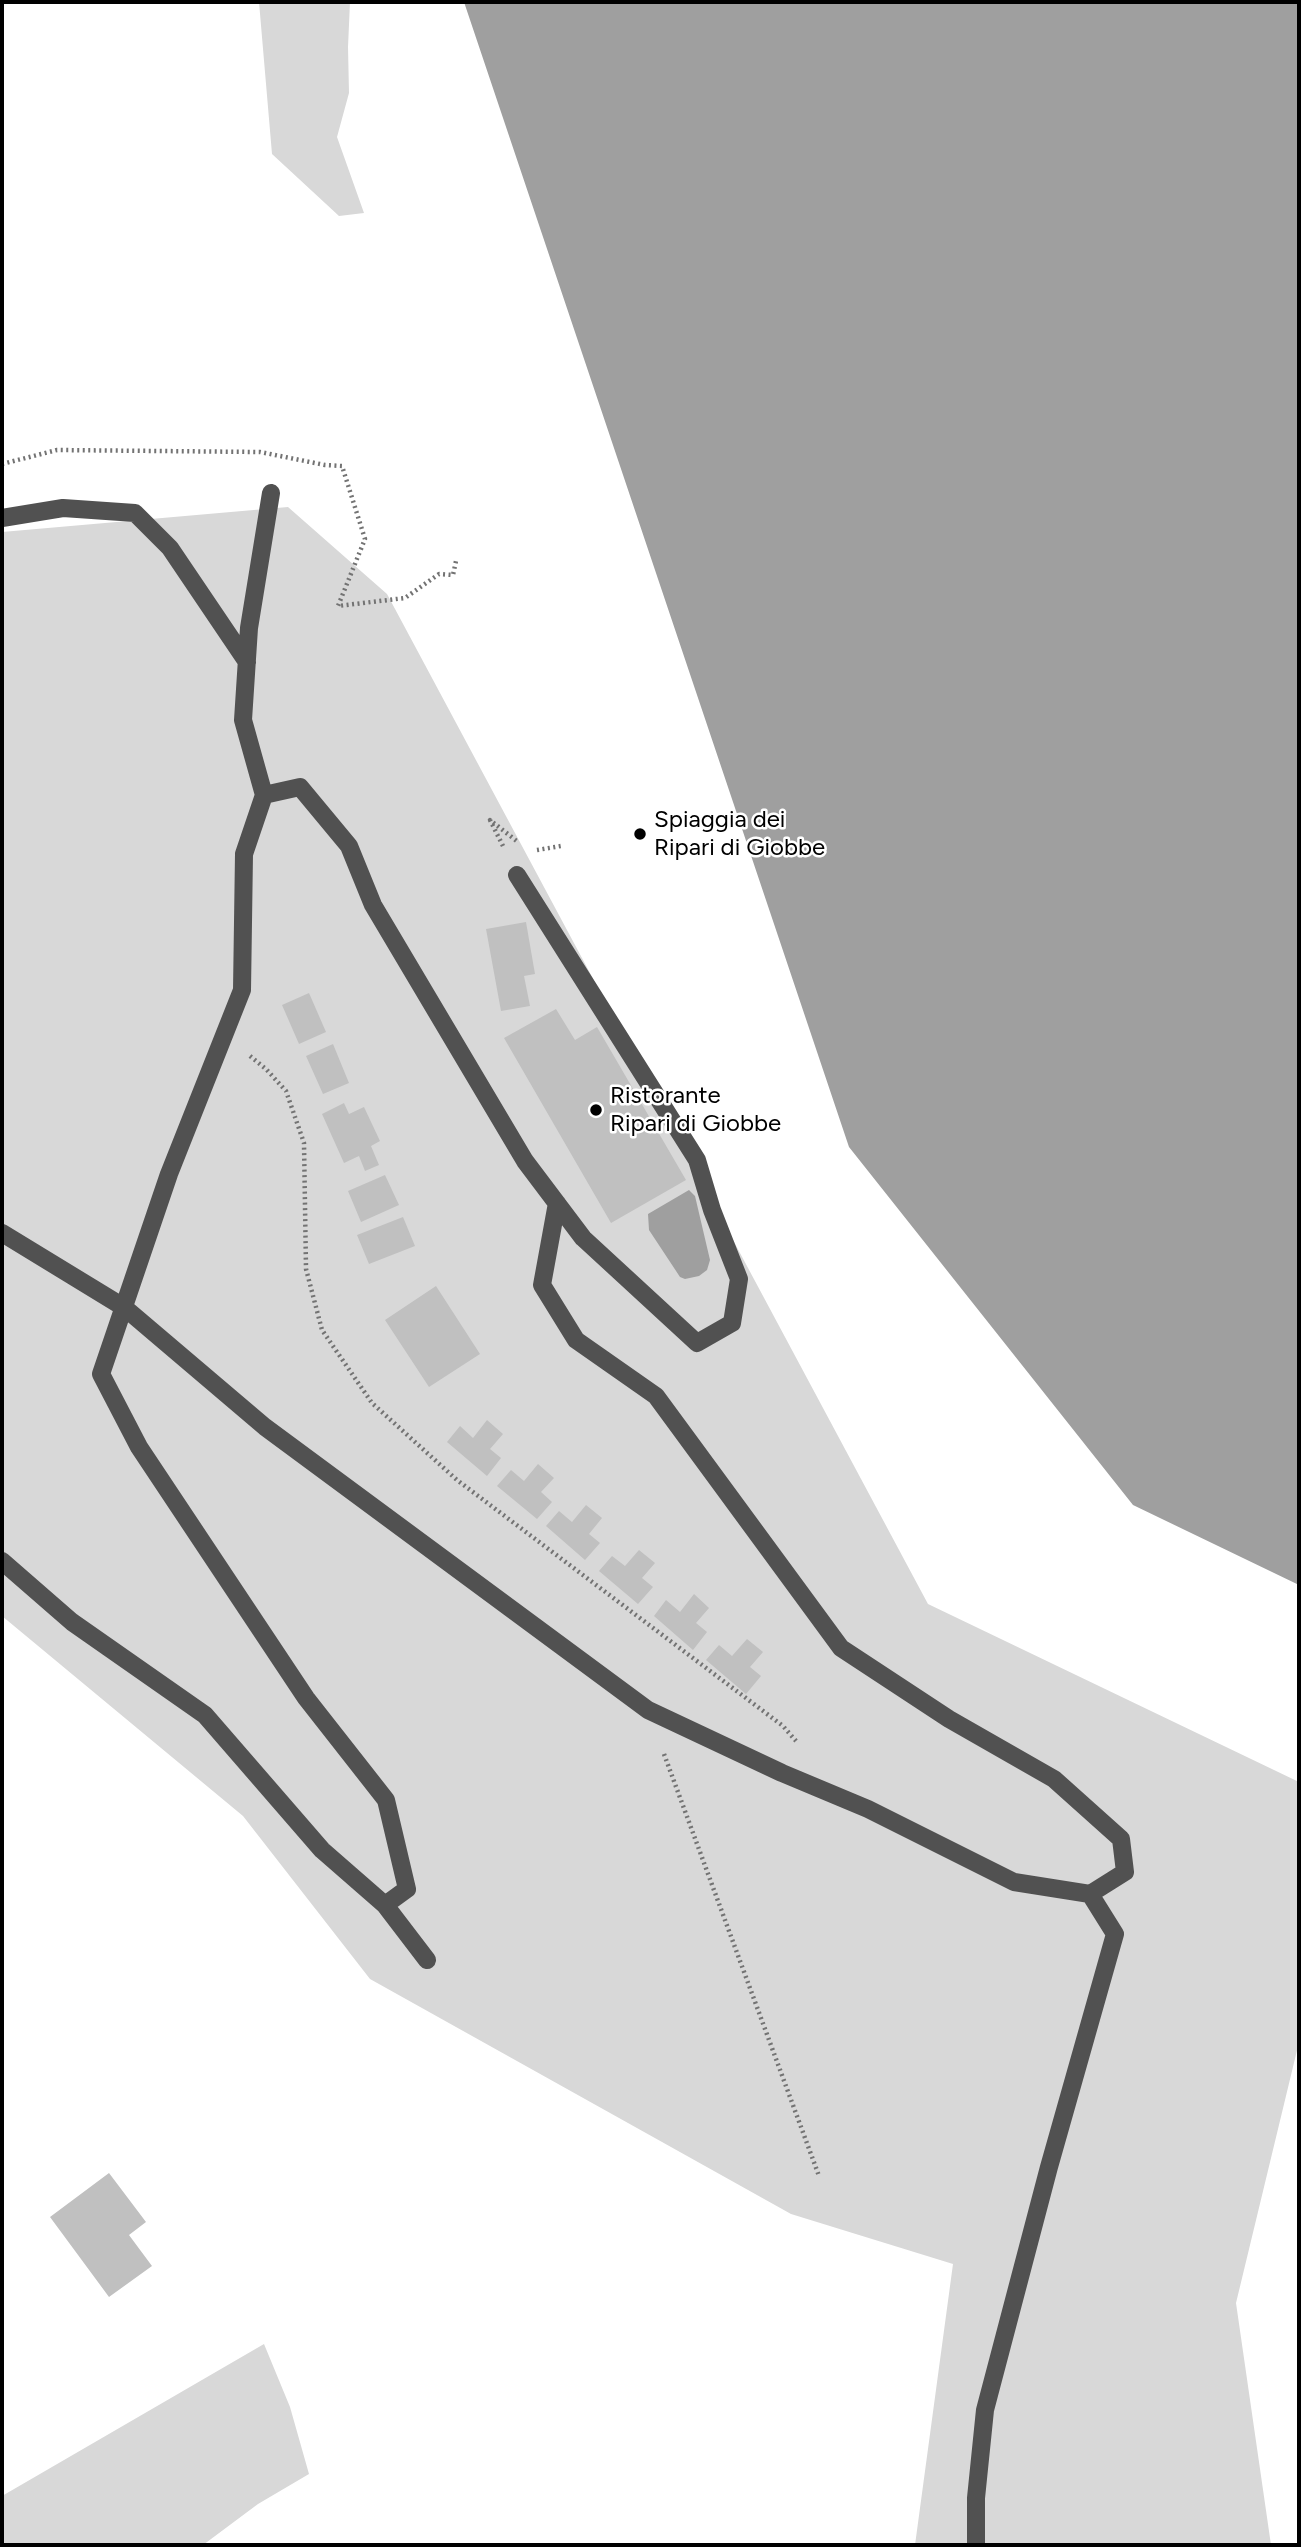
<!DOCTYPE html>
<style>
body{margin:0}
#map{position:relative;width:1301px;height:2547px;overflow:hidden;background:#fff;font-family:Figtree,sans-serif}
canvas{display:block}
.frame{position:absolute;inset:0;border:4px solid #000;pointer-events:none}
</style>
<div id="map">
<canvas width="1301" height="2547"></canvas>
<div class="frame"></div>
</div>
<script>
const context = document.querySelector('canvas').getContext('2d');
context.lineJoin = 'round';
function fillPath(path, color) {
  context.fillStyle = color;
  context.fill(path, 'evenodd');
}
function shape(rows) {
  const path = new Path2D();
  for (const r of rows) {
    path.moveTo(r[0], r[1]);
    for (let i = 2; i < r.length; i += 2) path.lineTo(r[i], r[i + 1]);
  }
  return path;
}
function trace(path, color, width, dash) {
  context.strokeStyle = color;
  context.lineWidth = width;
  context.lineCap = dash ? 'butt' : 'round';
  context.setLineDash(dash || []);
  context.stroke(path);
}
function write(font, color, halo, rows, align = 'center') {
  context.font = font + ' Figtree,sans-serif';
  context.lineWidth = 5;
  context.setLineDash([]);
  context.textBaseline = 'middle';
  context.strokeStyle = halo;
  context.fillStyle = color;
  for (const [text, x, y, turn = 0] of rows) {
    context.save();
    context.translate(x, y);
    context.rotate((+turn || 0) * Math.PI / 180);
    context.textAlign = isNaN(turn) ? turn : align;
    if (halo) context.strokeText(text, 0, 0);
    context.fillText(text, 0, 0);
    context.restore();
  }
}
fillPath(shape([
 [259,2,350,2,348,47,349,93,337,137,364,213,339,216,272,154],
 [288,507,387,594,928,1604,1299,1782,1299,2042,1236,2303,1271,2545,915,2545,953,2264,791,2214,370,1979,243,1816,2,1616,2,532],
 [264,2344,290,2407,309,2474,258,2504,203,2545,2,2545,2,2496]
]), '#d8d8d8');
fillPath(shape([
 [464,2,1299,2,1299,1585,1133,1505,849,1147],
 [689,1190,695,1196,710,1260,707,1270,699,1276,685,1279,680,1277,649,1230,648,1214]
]), '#9f9f9f');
fillPath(shape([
 [526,922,535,974,524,976,530,1006,501,1011,486,929],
 [309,993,326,1032,299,1044,282,1005],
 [556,1009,575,1040,597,1027,686,1180,611,1223,504,1038],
 [333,1044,349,1083,323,1094,306,1056],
 [344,1103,349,1114,364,1107,380,1141,371,1146,379,1165,365,1171,359,1156,344,1163,322,1114],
 [385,1175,399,1205,361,1222,348,1191],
 [403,1217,415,1246,369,1264,357,1235],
 [436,1286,480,1354,429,1387,385,1320],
 [487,1420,503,1434,490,1449,501,1458,487,1476,447,1442,460,1426,473,1438],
 [538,1464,554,1478,541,1492,552,1502,537,1519,497,1486,511,1470,524,1481],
 [586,1505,602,1518,589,1534,600,1543,585,1560,546,1526,559,1511,572,1522],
 [639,1550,655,1563,642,1578,653,1587,638,1604,599,1571,612,1556,625,1566],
 [694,1594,709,1608,696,1623,707,1632,693,1650,654,1616,666,1600,680,1612],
 [747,1639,763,1652,750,1667,761,1676,746,1694,706,1660,719,1645,732,1656],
 [109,2173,146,2222,129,2235,152,2266,109,2297,50,2217]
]), '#c0c0c0');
trace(shape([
 [2,464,57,450,260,452,325,465,342,466,365,539,338,606,405,598,439,574,453,575,456,561],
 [503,846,490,820,518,842],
 [537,850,561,846],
 [250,1056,266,1069,286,1091,304,1143,306,1269,322,1330,372,1403,457,1480,783,1726,796,1741],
 [664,1754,819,2176]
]), '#737373', 4.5, [2, 3.5]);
trace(shape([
 [2,518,63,508,135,513,170,548,247,662],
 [264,795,243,720,249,628,271,493],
 [2,1233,125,1308,265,1427,648,1710,782,1773,868,1809,1014,1882,1090,1894,1125,1872,1121,1839,1054,1779,949,1719,841,1648,656,1396,576,1340,542,1285,557,1203],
 [2,1561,72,1622,205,1715,322,1850,385,1905,427,1960],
 [385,1905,407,1889,386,1800,306,1698,139,1447,101,1374,169,1174,242,990,244,854,264,795,300,787,349,846,373,905,525,1161,583,1238,697,1343,732,1323,739,1279,712,1210,697,1160,517,875],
 [976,2545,976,2498,985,2410,1049,2167,1115,1934,1090,1894]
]), '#515151', 18);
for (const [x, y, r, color] of [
 [640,834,7,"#000"],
 [596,1110,7,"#000"]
]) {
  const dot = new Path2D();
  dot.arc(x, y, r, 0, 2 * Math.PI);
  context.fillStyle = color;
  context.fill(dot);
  trace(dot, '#fff', 2.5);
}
write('24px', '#000', '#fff', [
 ["Spiaggia dei",654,820],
 ["Ripari di Giobbe",654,848],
 ["Ristorante",610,1096],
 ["Ripari di Giobbe",610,1124]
], 'left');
</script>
